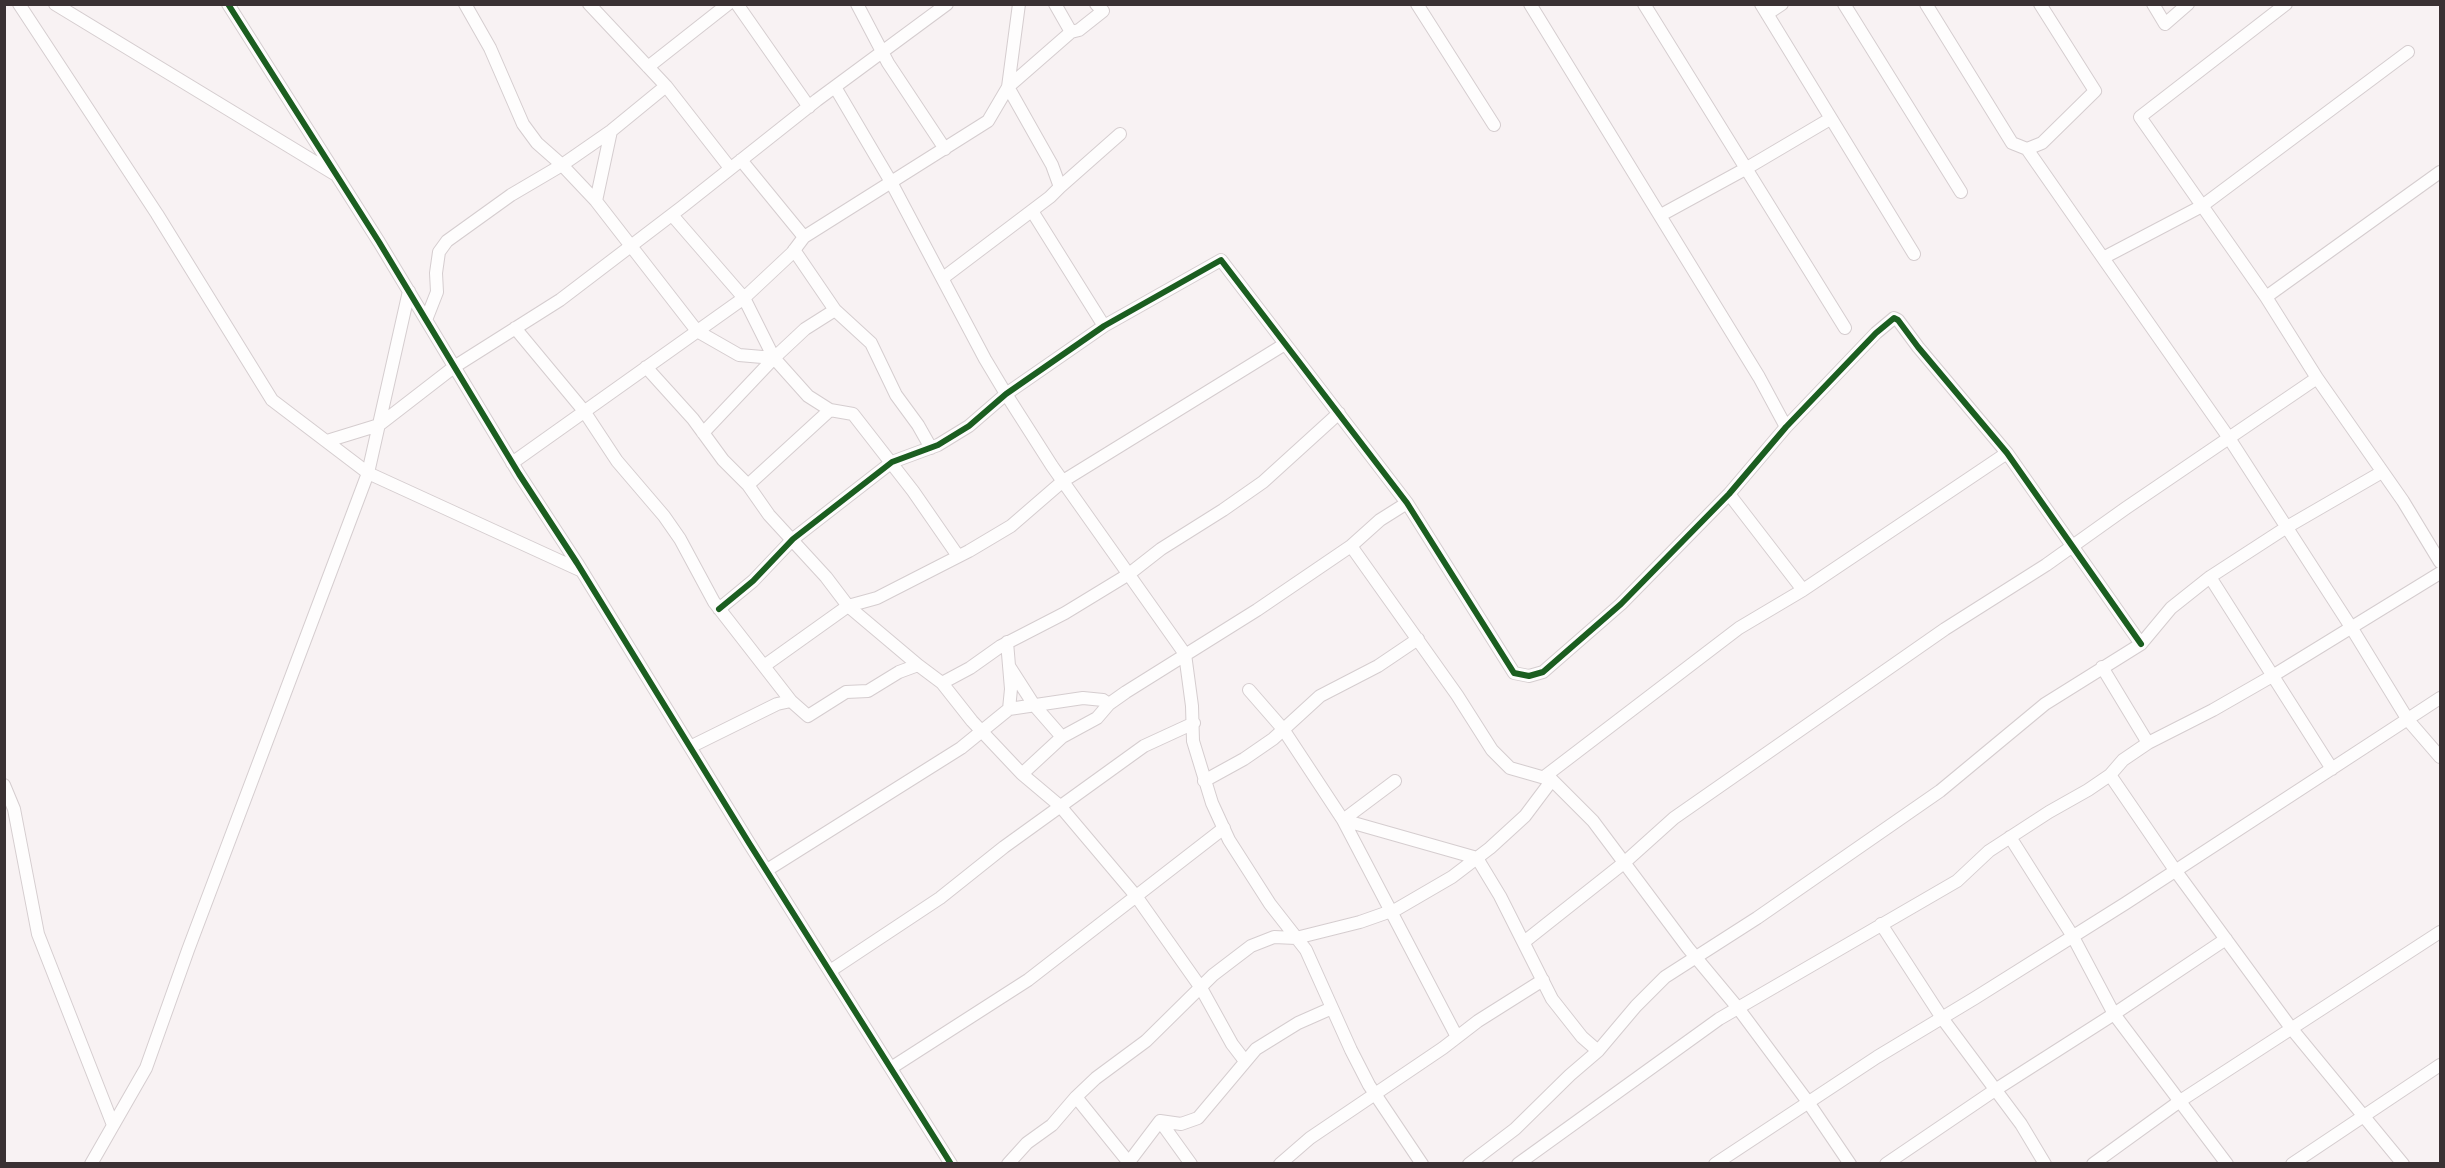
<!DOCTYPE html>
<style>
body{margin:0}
#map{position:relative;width:2445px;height:1168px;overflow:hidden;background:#f8f2f3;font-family:Raleway,sans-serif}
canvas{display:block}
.frame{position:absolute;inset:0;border:6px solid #3a3133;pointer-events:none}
</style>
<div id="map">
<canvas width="2445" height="1168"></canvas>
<div class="frame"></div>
</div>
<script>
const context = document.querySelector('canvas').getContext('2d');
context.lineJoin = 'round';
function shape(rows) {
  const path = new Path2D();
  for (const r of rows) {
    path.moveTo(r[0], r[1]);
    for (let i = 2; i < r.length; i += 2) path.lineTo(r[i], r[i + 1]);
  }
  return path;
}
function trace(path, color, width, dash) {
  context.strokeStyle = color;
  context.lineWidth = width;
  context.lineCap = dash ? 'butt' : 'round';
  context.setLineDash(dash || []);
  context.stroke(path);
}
const street = shape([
 [19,4,157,214,272,400,368,473,582,571],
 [55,4,333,173],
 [228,4,379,242,519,474,577,563,749,843,951,1164],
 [465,4,490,48,523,124,537,143,562,165,596,201,697,331,739,355,774,358,808,396,830,410,853,414,913,491,958,556],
 [589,4,666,86,730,168],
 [737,4,809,107],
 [857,4,888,63,945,149],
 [1055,4,1071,32],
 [1417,4,1494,125],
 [1530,4,1759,377,1786,427],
 [1644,4,1845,328],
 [1761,4,1914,254],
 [1844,4,1961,192],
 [1926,4,2012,143,2027,149,2042,143,2095,91,2040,4],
 [2153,4,2165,24,2188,4],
 [1767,14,1782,4],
 [648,67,728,4],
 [835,87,891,182,985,359,1006,394,1052,466,1185,654,1192,706,1193,741,1212,803,1229,840,1270,904,1306,950,1351,1050,1369,1085,1422,1164],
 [2027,149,2103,258,2202,206,2408,52],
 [741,160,804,237],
 [2440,172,2266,297,2317,378,2403,501,2440,562],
 [1060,187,1120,134],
 [596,201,611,131],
 [1032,211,1104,326],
 [672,215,744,298,774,358,805,329,835,310],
 [1661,215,1747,168,1830,119],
 [794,250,835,310,871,343,896,395,918,425,931,448],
 [2103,258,2229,438,2351,627,2408,720,2440,757],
 [943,278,1050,197,1060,187,1052,165,1008,87,1071,32,1079,30,1103,11,1096,4],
 [2266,297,2140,117,2286,4],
 [426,320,437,292,436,273,439,252,447,241,511,195,562,165,611,131,666,86],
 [515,328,584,411,617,461,664,516,680,539,714,602,791,701,808,716,846,692,868,691,899,672,918,665,942,683,970,668,1001,646,1065,613,1129,574,1161,549,1223,510,1263,482,1339,413],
 [646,367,693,419,723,460,748,485,769,515,826,577,848,606,877,598,969,551,1011,526,1063,481,1285,344],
 [703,433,774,358],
 [327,441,379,425,454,367,560,300,682,207,817,100,947,4],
 [512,463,744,298,792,253,804,237,988,121,1008,87,1019,4],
 [748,485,830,410],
 [1729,494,1803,590],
 [1351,546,1457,695,1492,750,1510,768,1552,780,1593,821,1688,948,1738,1008,1808,1102,1850,1164],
 [2210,577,2332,769],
 [719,609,753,581,793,539,892,462,938,445,969,426,1006,394,1104,326,1221,260,1407,503,1514,673,1529,676,1543,672,1621,604,1729,494,1786,427,1876,333,1894,318,1898,320,1918,347,2007,453,2141,644],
 [764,666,848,606,918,665],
 [1009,666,1034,705,1062,737],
 [2102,667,2148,743],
 [942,683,972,721,1022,774,1060,806,1136,896,1201,988,1232,1044,1245,1061],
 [1249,690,1283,729,1343,820,1457,1037],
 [1009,709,1083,698,1103,700,1109,704],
 [690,747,777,704,791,701],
 [1022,774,1062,737,1097,718,1109,704,1126,692,1257,610,1351,546,1380,520,1407,503],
 [2110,775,2175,870,2291,1028,2403,1164],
 [1544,777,1739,628,1803,590,2007,453],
 [1204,781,1244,759,1273,739,1320,696,1378,666,1418,639],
 [4,785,14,809,38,934,113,1125],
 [1343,820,1477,858,1500,896,1552,999,1582,1037,1598,1051],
 [1343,820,1395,781],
 [2010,837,2072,935,2114,1014,2227,1164],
 [767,870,961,748,1009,709,1011,689,1007,642],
 [1881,924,1942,1018,2021,1124,2045,1164],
 [1524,942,1625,862,1674,818,1945,629,2046,565,2126,508,2317,378],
 [830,971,940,898,1004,847,1144,746,1194,723],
 [891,1068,1028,980,1224,828],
 [1076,1097,1130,1164],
 [1160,1121,1181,1124,1198,1118,1256,1049,1298,1023,1332,1008],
 [1129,1162,1160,1121,1191,1164],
 [91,1164,146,1068,188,950,368,473,409,291],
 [1008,1164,1027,1143,1052,1125,1076,1097,1096,1078,1146,1041,1213,975,1251,946,1274,937,1296,938,1360,922,1397,909,1452,877,1490,848,1525,816,1552,780],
 [1280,1164,1310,1138,1443,1048,1478,1021,1543,980],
 [1469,1164,1515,1129,1570,1075,1598,1051,1636,1006,1665,977,1757,918,1940,791,2045,704,2141,644,2171,608,2210,577,2287,527,2382,472],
 [1518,1164,1719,1019,1957,881,1989,851,2049,812,2088,790,2110,775,2123,760,2148,743,2213,710,2274,675,2440,573],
 [1715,1164,1877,1057,1975,998,2126,903,2440,698],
 [1886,1164,1995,1090,2114,1014,2226,939],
 [2093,1164,2180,1101,2440,932],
 [2292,1164,2440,1065]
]);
trace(street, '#d5cdcf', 14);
trace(street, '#fefdfd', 12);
trace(shape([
 [228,4,379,242,519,474,577,563,749,843,951,1164],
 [719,609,753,581,793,539,892,462,938,445,969,426,1006,394,1104,326,1221,260,1407,503,1514,673,1529,676,1543,672,1621,604,1729,494,1786,427,1876,333,1894,318,1898,320,1918,347,2007,453,2141,644]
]), '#1b5e20', 6);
</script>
